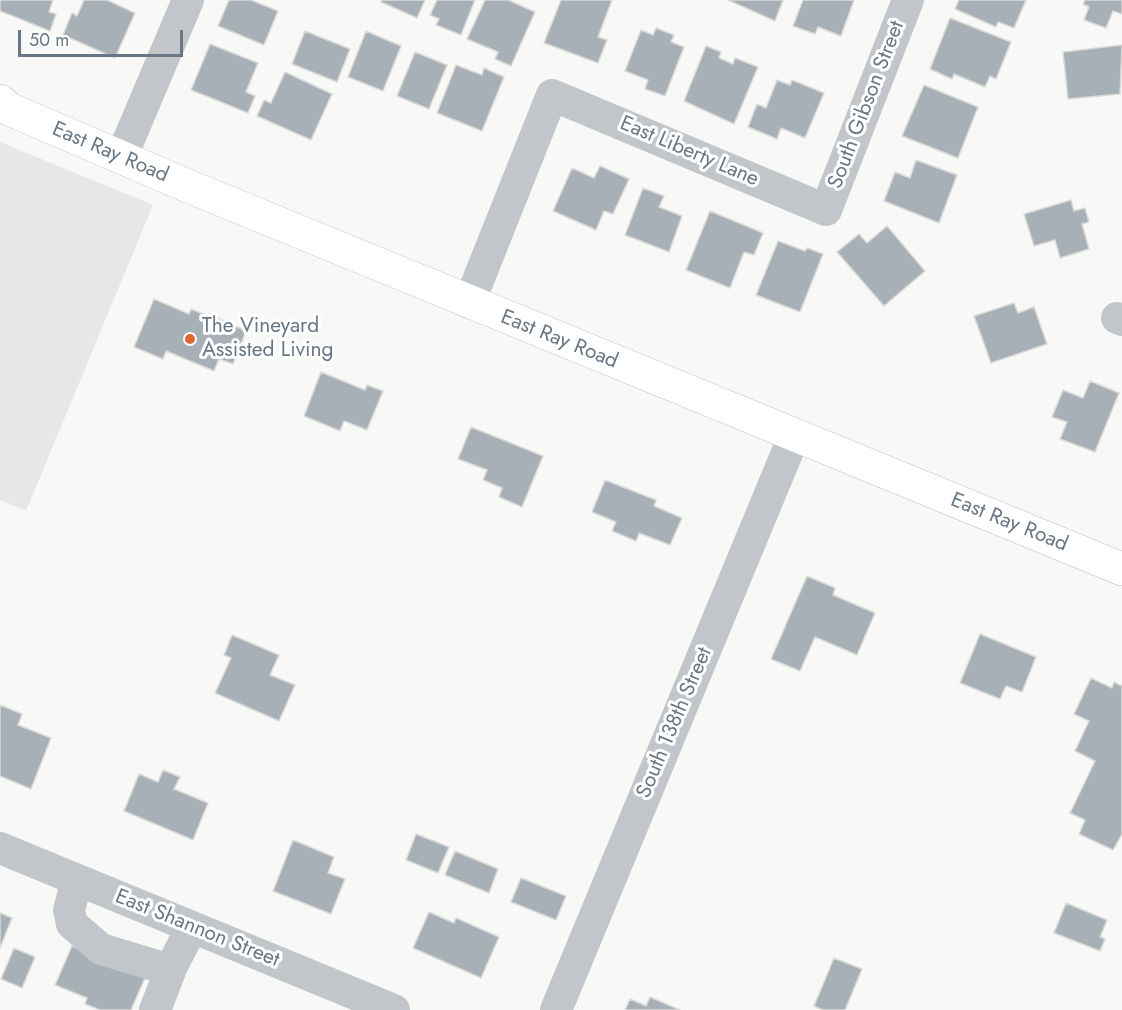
<!DOCTYPE html>
<style>
body{margin:0}
#map{position:relative;width:1122px;height:1010px;overflow:hidden;background:#f8f8f6;font-family:Jost,sans-serif}
canvas{display:block}
.scale{position:absolute;left:18px;top:30px;width:165px;height:27px;box-sizing:border-box;border:3px solid #687786;border-top:0;padding-left:8px;font-size:18px;line-height:21px;white-space:nowrap;color:#687786;-webkit-text-stroke:4px #fff;paint-order:stroke}
</style>
<div id="map">
<canvas width="1122" height="1010"></canvas>
<div class="scale">50 m</div>
</div>
<script>
const context = document.querySelector('canvas').getContext('2d');
context.lineJoin = 'round';
function fillPath(path, color) {
  context.fillStyle = color;
  context.fill(path, 'evenodd');
}
function shape(rows) {
  const path = new Path2D();
  for (const r of rows) {
    path.moveTo(r[0], r[1]);
    for (let i = 2; i < r.length; i += 2) path.lineTo(r[i], r[i + 1]);
  }
  return path;
}
function trace(path, color, width, dash) {
  context.strokeStyle = color;
  context.lineWidth = width;
  context.lineCap = dash ? 'butt' : 'round';
  context.setLineDash(dash || []);
  context.stroke(path);
}
function write(font, color, halo, rows, align = 'center') {
  context.font = font + ' Jost,sans-serif';
  context.lineWidth = 6;
  context.setLineDash([]);
  context.textBaseline = 'middle';
  context.strokeStyle = halo;
  context.fillStyle = color;
  for (const [text, x, y, turn = 0] of rows) {
    context.save();
    context.translate(x, y);
    context.rotate((+turn || 0) * Math.PI / 180);
    context.textAlign = isNaN(turn) ? turn : align;
    if (halo) context.strokeText(text, 0, 0);
    context.fillText(text, 0, 0);
    context.restore();
  }
}
fillPath(shape([
 [0,142,153,205,26,511,0,500]
]), '#e6e7e7');
const building = shape([
 [0,0,53,0,49,12,56,14,50,31,0,11,0,0],
 [84,0,107,0,135,13,115,58,63,35,72,13,77,16,84,0],
 [229,0,251,0,278,11,264,45,218,26,229,0],
 [382,0,425,0,417,18,381,2,382,0],
 [437,0,475,0,461,35,436,25,439,19,430,15,437,0],
 [485,0,508,0,535,12,511,66,495,59,498,52,467,39,485,0],
 [561,0,612,0,598,37,607,40,598,63,544,43,561,0],
 [728,0,783,0,775,21,728,0],
 [803,0,854,0,841,36,818,27,815,34,793,26,803,0],
 [959,0,1026,0,1014,28,998,22,996,27,955,9,959,0],
 [1085,0,1122,0,1122,14,1113,11,1106,28,1084,20,1089,7,1083,4,1085,0],
 [950,18,1011,42,996,79,990,76,985,87,954,74,952,79,930,69,950,18],
 [656,28,674,35,671,42,684,47,665,96,645,89,648,80,625,71,641,30,653,35,656,28],
 [305,31,350,49,337,82,292,64,305,31],
 [366,31,401,46,383,91,348,77,366,31],
 [210,44,258,63,246,92,255,96,248,113,191,90,210,44],
 [1122,45,1120,94,1068,99,1063,52,1122,45],
 [706,46,721,52,719,58,733,64,735,58,758,67,734,124,684,101,706,46],
 [415,52,447,65,429,109,397,96,415,52],
 [456,65,482,75,484,68,504,77,482,131,437,113,456,65],
 [285,72,332,94,311,140,257,116,264,100,271,103,285,72],
 [777,80,790,85,792,80,824,93,805,138,781,128,777,139,748,127,757,104,766,108,777,80],
 [924,85,978,107,958,158,902,136,924,85],
 [916,160,957,175,939,223,884,201,895,172,910,178,916,160],
 [600,166,629,179,613,214,604,211,596,230,553,211,572,168,594,178,600,166],
 [643,188,664,196,659,207,682,216,669,252,625,235,643,188],
 [1071,200,1074,211,1085,208,1089,222,1082,224,1089,249,1060,258,1055,240,1034,246,1024,214,1071,200],
 [710,211,763,233,754,255,744,252,730,288,686,270,710,211],
 [887,226,925,271,884,306,837,252,859,234,867,243,887,226],
 [778,241,805,251,807,248,823,254,800,312,756,295,778,241],
 [154,299,189,314,191,309,208,316,209,314,246,331,233,364,219,359,214,371,166,351,163,359,134,347,154,299],
 [1014,303,1018,313,1034,307,1047,344,991,363,974,316,1014,303],
 [321,372,365,390,367,385,383,391,367,430,344,421,340,431,304,416,321,372],
 [1090,381,1119,393,1095,452,1060,439,1067,422,1052,417,1063,390,1083,398,1090,381],
 [471,427,543,456,522,507,499,497,502,488,483,480,487,470,458,459,471,427],
 [605,480,656,500,654,506,682,518,670,545,639,533,636,541,612,531,616,522,592,512,605,480],
 [807,576,835,588,833,595,875,613,857,655,815,637,800,671,771,659,807,576],
 [980,634,1036,657,1022,692,1006,686,1000,699,960,683,980,634],
 [232,635,279,655,270,675,295,685,279,721,215,693,231,658,224,655,232,635],
 [1091,678,1112,688,1114,682,1122,686,1122,834,1113,850,1079,834,1085,820,1070,813,1095,761,1075,751,1089,721,1074,714,1091,678],
 [0,705,22,714,18,725,51,738,31,789,0,776,0,705],
 [163,770,180,777,174,789,208,803,193,840,124,811,139,774,158,782,163,770],
 [416,834,449,847,438,873,406,860,416,834],
 [293,840,334,857,328,873,345,879,331,914,273,891,293,840],
 [455,851,498,869,489,893,445,875,455,851],
 [521,878,566,896,556,920,511,902,521,878],
 [1066,903,1107,920,1100,937,1105,939,1100,951,1054,933,1066,903],
 [429,912,454,923,456,918,499,937,481,978,413,948,429,912],
 [0,913,12,918,0,948,0,913],
 [72,946,145,978,131,1010,100,1010,85,1004,87,998,55,985,72,946],
 [14,948,35,957,22,988,1,979,14,948],
 [834,958,862,969,845,1010,823,1010,814,1006,834,958],
 [650,997,680,1010,625,1010,630,999,646,1006,650,997]
]);
fillPath(building, '#a8b0b7');
trace(building, '#dadad8', 1.5);
const major = shape([
 [0,101,9,109,183,184,1122,569]
]);
trace(major, '#b5b9bd', 34);
trace(shape([
 [121,158,188,0],
 [469,303,552,95,826,210,908,0],
 [1117,318,1122,320],
 [0,848,394,1010],
 [77,880,69,910,72,924,101,949,170,970],
 [155,1010,172,966,192,927],
 [556,1010,794,436]
]), '#c2c5c9', 32);
trace(major, '#fff', 33);
for (const [x, y, r, color] of [
 [190,339,6,"#e1652e"]
]) {
  const dot = new Path2D();
  dot.arc(x, y, r, 0, 2 * Math.PI);
  context.fillStyle = color;
  context.fill(dot);
  trace(dot, '#fff', 2);
}
write('21px', '#687786', '#fff', [
 ["South Gibson Street",867,105,-69],
 ["East Liberty Lane",689,152,23],
 ["East Ray Road",110,153,23],
 ["East Ray Road",559,340,22],
 ["East Ray Road",1009,523,22],
 ["South 138th Street",675,723,-67],
 ["East Shannon Street",197,929,22]
]);
write('21px', '#687786', '#fff', [
 ["The Vineyard",202,327],
 ["Assisted Living",202,351]
], 'left');
</script>
